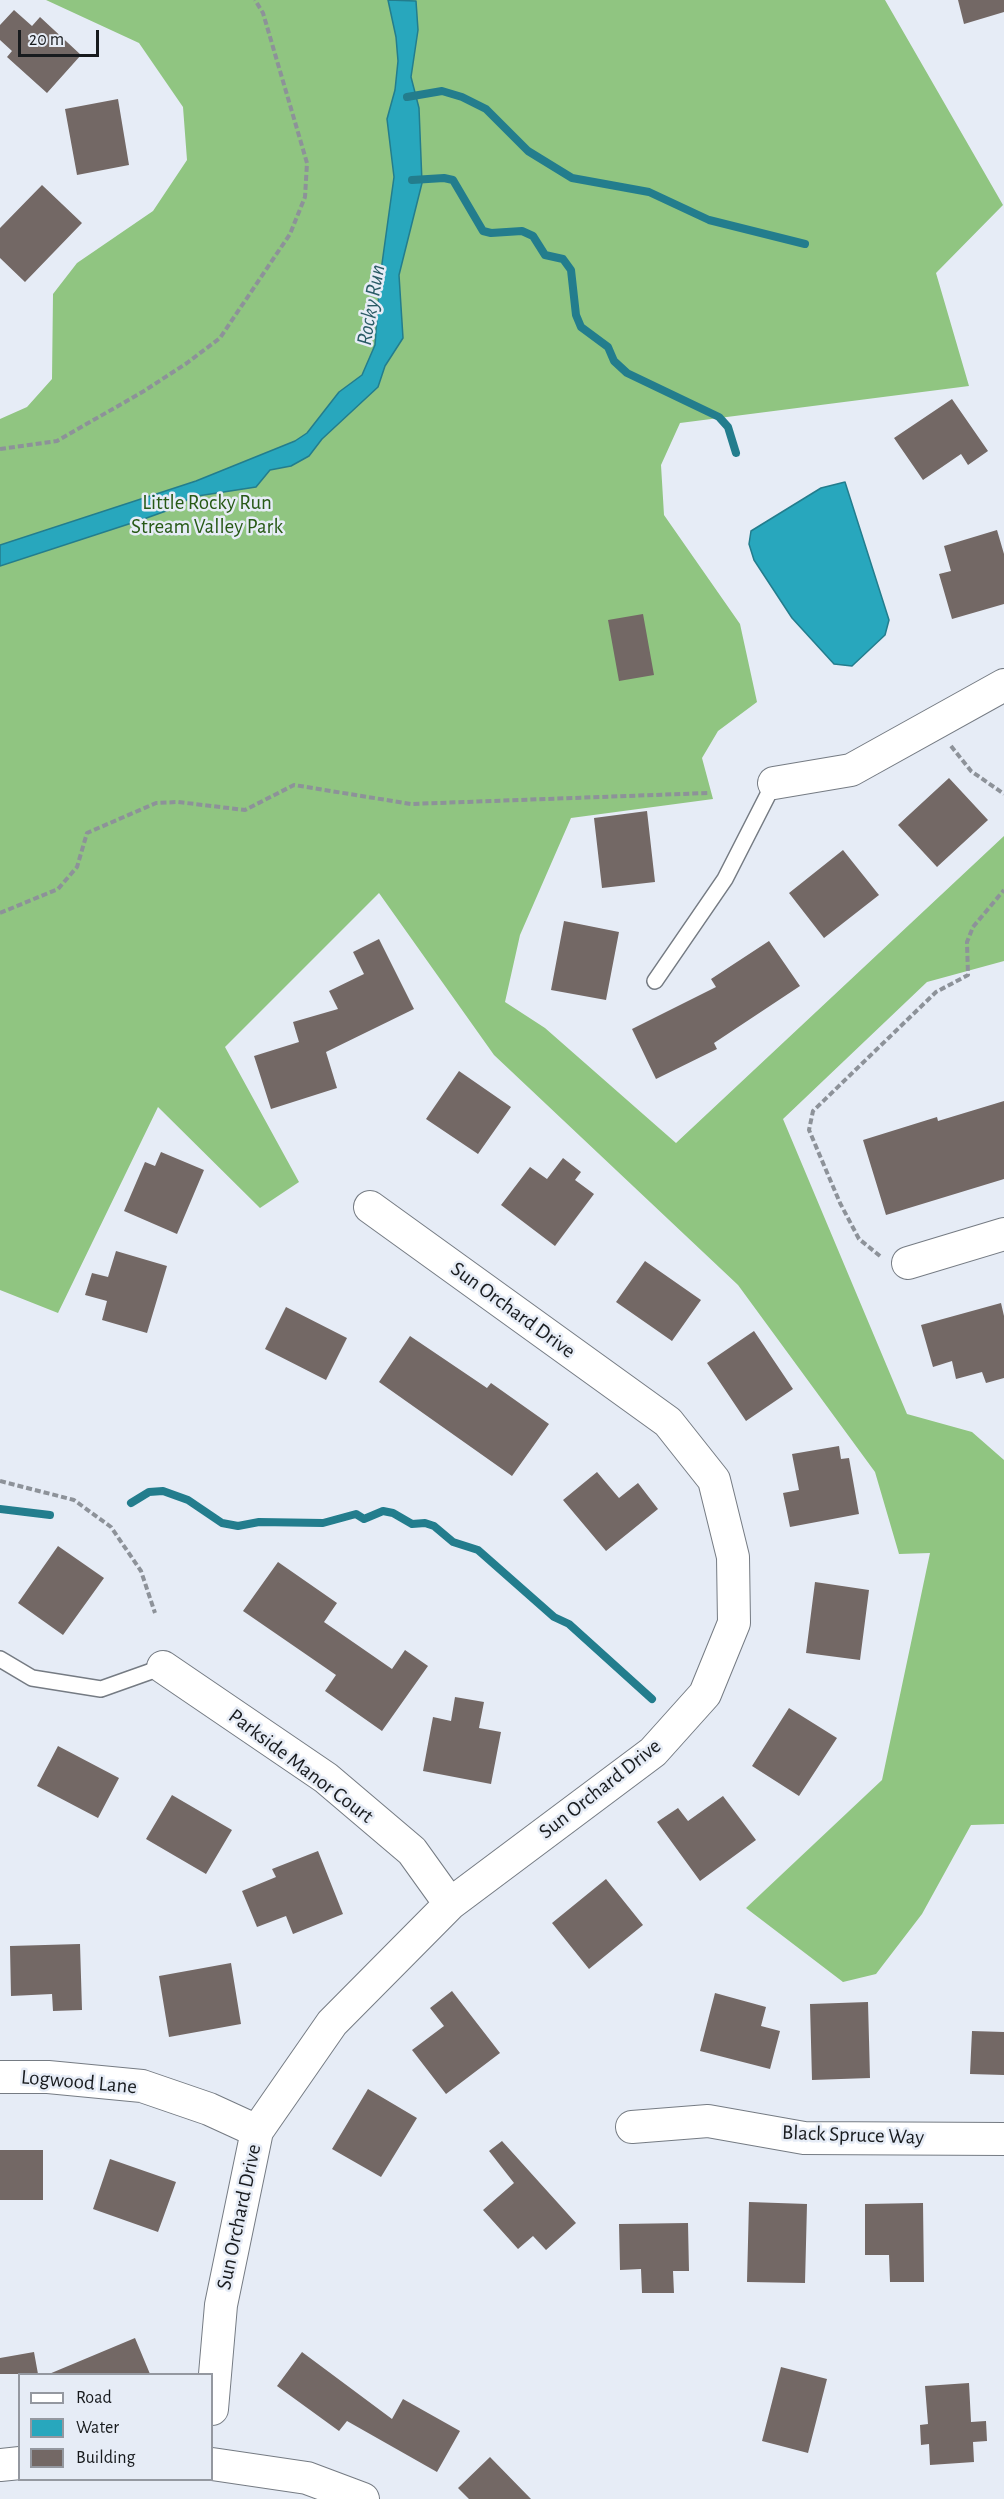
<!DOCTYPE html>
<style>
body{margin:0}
#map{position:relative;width:1004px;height:2499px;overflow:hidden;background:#e6ecf6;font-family:"Alegreya Sans",sans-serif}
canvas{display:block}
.legend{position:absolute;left:18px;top:2373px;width:195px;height:108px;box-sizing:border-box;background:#e6ecf6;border:2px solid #9498a0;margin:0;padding:8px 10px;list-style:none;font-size:18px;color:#181b1e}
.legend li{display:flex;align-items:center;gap:12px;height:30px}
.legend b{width:30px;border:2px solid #9498a0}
.scale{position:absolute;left:18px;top:30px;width:81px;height:27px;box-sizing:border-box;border:3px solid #181b1e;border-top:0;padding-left:8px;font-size:18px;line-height:21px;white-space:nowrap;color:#181b1e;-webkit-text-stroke:4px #e6ecf6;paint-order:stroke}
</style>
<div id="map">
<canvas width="1004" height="2499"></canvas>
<ul class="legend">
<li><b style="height:8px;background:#fff"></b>Road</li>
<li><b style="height:16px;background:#28a7bd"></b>Water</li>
<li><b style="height:16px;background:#736865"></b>Building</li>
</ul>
<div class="scale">20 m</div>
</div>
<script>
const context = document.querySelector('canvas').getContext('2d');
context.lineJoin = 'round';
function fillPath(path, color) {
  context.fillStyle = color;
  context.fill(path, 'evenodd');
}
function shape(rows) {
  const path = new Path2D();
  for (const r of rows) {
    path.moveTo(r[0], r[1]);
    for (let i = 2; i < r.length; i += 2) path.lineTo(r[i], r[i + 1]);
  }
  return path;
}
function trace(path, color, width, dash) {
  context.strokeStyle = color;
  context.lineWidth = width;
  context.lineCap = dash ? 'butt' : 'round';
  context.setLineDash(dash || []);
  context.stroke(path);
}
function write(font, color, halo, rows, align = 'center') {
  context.font = font + ' "Alegreya Sans",sans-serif';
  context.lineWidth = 5;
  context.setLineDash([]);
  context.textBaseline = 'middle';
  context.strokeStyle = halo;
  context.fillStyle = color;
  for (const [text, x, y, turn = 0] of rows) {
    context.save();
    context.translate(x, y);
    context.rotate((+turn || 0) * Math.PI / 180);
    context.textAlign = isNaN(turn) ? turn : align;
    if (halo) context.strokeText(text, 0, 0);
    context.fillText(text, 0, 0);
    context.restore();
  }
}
fillPath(shape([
 [46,0,885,0,1003,205,936,273,969,386,680,423,661,465,664,515,740,624,757,702,718,731,702,758,713,799,571,818,520,935,505,1002,545,1028,676,1143,1004,836,1004,961,927,982,783,1119,907,1414,972,1432,1004,1460,1004,1824,971,1825,922,1914,876,1974,843,1982,746,1908,882,1780,930,1553,899,1554,875,1472,738,1285,494,1055,379,893,225,1047,299,1182,260,1208,158,1107,58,1313,0,1290,0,419,27,407,52,379,53,294,77,263,153,211,187,160,183,107,139,43]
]), '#90c581');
const water = shape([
 [388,0,416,1,418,30,411,77,419,108,422,183,399,275,403,338,385,366,378,387,322,439,309,456,291,466,270,470,256,487,191,497,177,507,141,520,0,566,0,545,196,481,295,441,307,433,339,392,362,375,375,345,380,278,394,177,387,119,395,90,398,61,396,37,388,0],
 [845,482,889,620,885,635,852,666,834,664,792,618,754,560,749,544,751,531,821,488,845,482]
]);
fillPath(water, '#28a7bd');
trace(water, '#237d8d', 1.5);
trace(shape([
 [407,97,442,91,462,97,486,109,528,151,572,178,649,192,709,220,805,244],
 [412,180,444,178,453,180,483,231,491,233,522,231,533,236,545,255,563,259,571,270,576,315,581,327,608,347,614,361,627,373,719,417,728,427,736,453],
 [131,1503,149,1492,163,1491,188,1500,222,1523,238,1526,259,1522,323,1523,356,1514,364,1519,383,1511,393,1513,412,1524,425,1523,434,1526,453,1542,478,1550,554,1617,569,1624,652,1699],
 [0,1509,50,1515]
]), '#237d8d', 8);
fillPath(shape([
 [958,0,1004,0,1004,12,964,24],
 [14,10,32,26,40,17,81,55,47,93,7,57,12,51,0,40,0,25],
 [118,99,129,165,77,175,65,109],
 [42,185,82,223,25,282,0,258,0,228],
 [952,399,988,451,968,465,961,454,923,480,894,438],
 [997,530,1004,554,1004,604,952,619,939,574,951,571,944,546],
 [643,614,654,675,619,681,608,620],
 [949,778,988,820,937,867,898,825],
 [647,811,655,882,602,888,594,818],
 [843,850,879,895,824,938,789,893],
 [564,921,619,932,606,1000,551,990],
 [379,939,414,1009,326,1052,337,1088,271,1109,254,1056,299,1042,293,1022,338,1009,329,991,364,974,353,952],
 [769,941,800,986,714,1043,717,1049,656,1079,632,1029,716,987,711,979],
 [459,1071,511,1107,478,1154,426,1119],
 [1004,1101,1004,1179,886,1215,863,1140,937,1117,938,1121],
 [161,1152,204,1170,177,1234,124,1211,145,1162,155,1166],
 [563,1158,581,1172,575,1180,594,1194,555,1246,501,1205,530,1167,547,1179],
 [116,1251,167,1266,147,1333,102,1320,107,1301,85,1295,92,1273,108,1277],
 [645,1261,701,1300,672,1341,616,1302],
 [1001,1303,1004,1316,1004,1378,986,1383,982,1372,956,1379,952,1361,933,1367,921,1325],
 [286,1307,347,1338,326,1380,265,1349],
 [754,1331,793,1389,746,1421,707,1363],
 [410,1336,487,1388,491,1383,549,1424,512,1476,379,1382],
 [839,1446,841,1459,849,1458,859,1514,790,1527,783,1493,799,1490,792,1454],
 [597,1472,619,1498,638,1483,658,1509,606,1551,563,1500],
 [58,1546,104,1578,63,1635,18,1603],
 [278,1562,337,1603,324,1622,392,1669,405,1650,428,1666,382,1731,325,1691,336,1675,243,1611],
 [815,1582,869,1590,860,1660,806,1653],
 [455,1697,484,1702,479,1728,501,1732,491,1784,423,1771,433,1717,451,1721],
 [789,1708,837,1738,799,1796,752,1766],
 [58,1746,119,1778,98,1818,37,1786],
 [172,1795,232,1830,206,1874,146,1839],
 [723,1796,756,1840,700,1881,657,1822,678,1808,688,1821],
 [318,1851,343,1914,293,1934,286,1916,257,1927,242,1891,276,1877,272,1869],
 [606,1879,643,1925,589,1969,552,1923],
 [80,1944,82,2010,53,2011,52,1994,11,1996,10,1946],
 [231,1963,241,2024,169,2037,159,1976],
 [452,1991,500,2053,446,2094,412,2050,444,2026,430,2008],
 [715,1993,766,2007,761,2026,780,2031,770,2069,700,2051],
 [868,2002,870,2078,812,2080,810,2004],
 [972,2031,1004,2032,1004,2075,970,2074],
 [368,2089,417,2118,381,2177,332,2149],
 [502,2141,576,2223,546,2250,533,2236,518,2249,483,2210,514,2183,489,2151],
 [0,2150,43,2150,43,2200,0,2200],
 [110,2159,176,2182,158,2232,93,2209],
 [749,2202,807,2204,805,2283,747,2282],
 [923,2203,924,2282,890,2282,889,2255,865,2255,865,2204],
 [688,2223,689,2271,673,2271,674,2293,642,2293,641,2269,620,2270,619,2224],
 [135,2338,150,2374,49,2374],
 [34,2352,38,2374,0,2374,0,2358],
 [302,2352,392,2419,403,2399,460,2431,437,2472,347,2421,339,2431,277,2386],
 [781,2367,827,2379,808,2453,762,2441],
 [969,2383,971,2422,986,2421,987,2441,973,2442,974,2462,930,2465,929,2444,921,2445,920,2425,928,2424,925,2386],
 [490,2457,531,2499,469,2499,458,2488]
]), '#736865');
const lane = shape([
 [655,981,725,879,774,783],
 [0,1659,32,1678,101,1689,163,1667]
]);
const street = shape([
 [774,783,851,770,1004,685],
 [908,1263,1004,1234],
 [163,1667,326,1778,412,1851,450,1904],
 [0,2077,48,2077,142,2086,209,2109,257,2131],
 [632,2127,708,2121,804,2138,1004,2139],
 [212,2409,221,2305,257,2131,332,2023,450,1904,653,1752,705,1694,734,1623,733,1557,714,1480,668,1422,370,1207],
 [212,2464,307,2478,363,2499],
 [0,2465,20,2463]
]);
trace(lane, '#757b83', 18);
trace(street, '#757b83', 34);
trace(shape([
 [0,449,57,441,144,391,187,363,220,338,290,234,305,197,307,163,263,13,255,0],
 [951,746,971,771,1004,794],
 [0,913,58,889,77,867,87,833,156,803,178,802,245,810,294,785,411,804,708,793],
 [880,1256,859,1239,840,1203,809,1130,813,1111,936,992,968,975,967,942,973,927,1004,890],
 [0,1481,74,1500,111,1527,141,1571,155,1613]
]), '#8d9299', 4, [6, 3]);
trace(lane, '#fff', 15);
trace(street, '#fff', 32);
write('21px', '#275916', '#e6ecf6', [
 ["Little Rocky Run",207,503],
 ["Stream Valley Park",207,527]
]);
write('21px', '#181b1e', '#e6ecf6', [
 ["Sun Orchard Drive",513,1310,36],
 ["Parkside Manor Court",301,1766,37],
 ["Sun Orchard Drive",600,1789,-38],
 ["Logwood Lane",79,2082,5],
 ["Black Spruce Way",853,2135,2],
 ["Sun Orchard Drive",239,2217,-78]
]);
write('italic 22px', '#2a5b65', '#e6ecf6', [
 ["Rocky Run",371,305,-80]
]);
</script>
